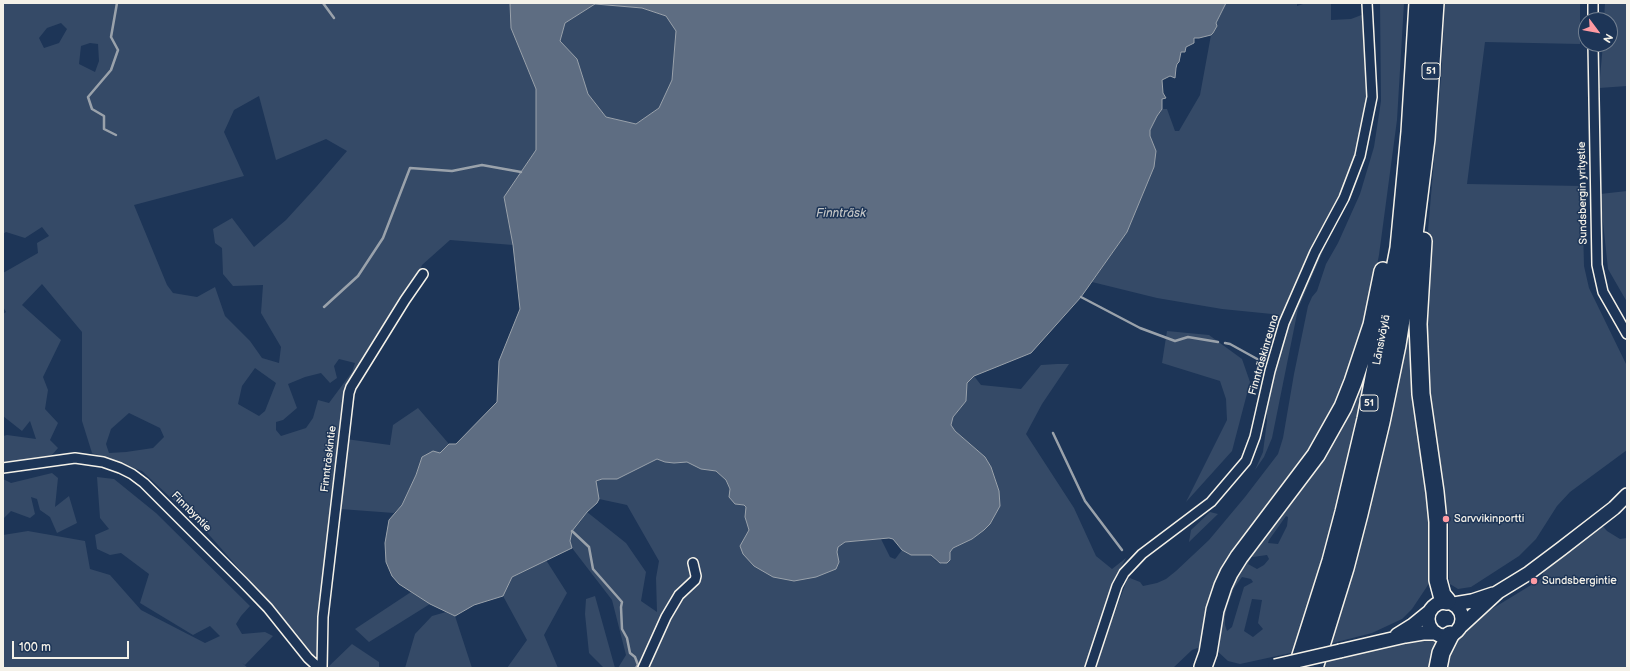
<!DOCTYPE html>
<meta charset="utf-8">
<style>
body{margin:0}
#map{position:relative;width:1630px;height:671px;overflow:hidden;background:#1d3557;font-family:"Balsamiq Sans",sans-serif}
canvas{display:block}
.frame{position:absolute;inset:0;border:4px solid #f4f1e8;pointer-events:none}
.north{position:absolute;left:1578px;top:12px;width:40px;height:40px;box-sizing:border-box;background:#1d3557;border:1px solid #738091;border-radius:50%;rotate:122deg;font-size:11px;font-weight:700;line-height:16px;text-align:center;color:#f4f1e8}
.north::after{content:'';display:block;margin:auto;width:14px;height:18px;background:#ff9aa2;clip-path:polygon(50% 0,100% 100%,50% 72%,0 100%)}
.scale{position:absolute;left:12px;top:641px;width:117px;height:18px;box-sizing:border-box;border:2px solid #f4f1e8;border-top:0;padding-left:5px;font-size:12px;line-height:14px;white-space:nowrap;color:#f4f1e8;-webkit-text-stroke:3px #1d3557;paint-order:stroke}
</style>
<div id="map">
<canvas width="1630" height="671"></canvas>
<div class="frame"></div>
<div class="north">N</div>
<div class="scale">100 m</div>
</div>
<script>
const context = document.querySelector('canvas').getContext('2d');
context.lineJoin = 'round';
function fillPath(path, color) {
  context.fillStyle = color;
  context.fill(path, 'evenodd');
}
function shape(rows) {
  const path = new Path2D();
  for (const r of rows) {
    if (r.length === 3) {
      path.moveTo(r[0] + r[2], r[1]);
      path.arc(r[0], r[1], r[2], 0, 2 * Math.PI);
      continue;
    }
    path.moveTo(r[0], r[1]);
    for (let i = 2; i < r.length; i += 2) path.lineTo(r[i], r[i + 1]);
  }
  return path;
}
function trace(path, color, width, dash) {
  context.strokeStyle = color;
  context.lineWidth = width;
  context.lineCap = dash ? 'butt' : 'round';
  context.setLineDash(dash || []);
  context.stroke(path);
}
function write(font, color, halo, rows, align = 'center') {
  context.font = font + ' "Balsamiq Sans",sans-serif';
  context.lineWidth = 3;
  context.setLineDash([]);
  context.textBaseline = 'middle';
  context.strokeStyle = halo;
  context.fillStyle = color;
  for (const [text, x, y, turn = 0] of rows) {
    context.save();
    context.translate(x, y);
    context.rotate((+turn || 0) * Math.PI / 180);
    context.textAlign = isNaN(turn) ? turn : align;
    if (halo) context.strokeText(text, 0, 0);
    context.fillText(text, 0, 0);
    context.restore();
  }
}
fillPath(shape([
 [3,3,510,3,511,28,536,89,536,150,504,197,513,245,450,240,422,265,419,273,354,376,333,507,317,630,318,656,313,655,296,633,203,528,142,471,92,453,82,421,82,332,42,284,22,305,61,340,43,377,48,390,45,409,58,423,50,440,58,448,52,455,3,463,3,436,7,435,36,439,30,421,22,431,3,416,3,314,6,312,3,307,3,273,38,253,37,243,49,236,42,227,25,238,6,232,3,234],
 [61,23,67,29,59,43,44,48,39,38,47,28],
 [90,43,98,44,99,61,95,72,79,64,81,46],
 [259,96,276,160,326,139,347,151,317,186,286,220,254,247,232,218,213,229,215,243,222,248,223,274,233,286,263,285,261,313,281,347,279,363,262,358,250,341,225,316,215,287,197,297,173,293,167,285,134,205,244,176,224,132,234,110],
 [339,359,355,363,352,372,329,403,318,400,313,418,306,428,281,436,276,430,276,422,283,420,297,408,288,384,305,377,321,373,330,383,337,378,334,366],
 [255,368,276,383,265,411,259,416,238,404,242,386],
 [129,413,160,428,164,437,153,448,126,452,109,453,106,444,111,429],
 [1226,3,1297,3,1297,6,1306,3,1331,3,1331,20,1351,19,1372,11,1372,104,1344,207,1328,239,1298,309,1272,438,1264,457,1255,470,1263,452,1267,421,1265,380,1272,314,1222,309,1157,298,1092,282,1127,232,1156,151,1150,136,1150,130,1157,116,1162,109,1167,109,1175,131,1179,131,1200,95,1211,35,1213,33,1216,24],
 [1380,3,1404,3,1397,120,1379,255,1369,306,1358,349,1335,405,1316,442,1269,509,1203,646,1192,650,1173,668,1094,668,1127,580,1130,578,1140,582,1143,586,1157,583,1166,579,1176,571,1209,540,1245,497,1278,454,1283,438,1294,374,1308,306,1312,297,1317,291,1326,264,1338,243,1360,194,1374,147,1381,101],
 [1445,3,1580,3,1580,44,1485,42,1467,184,1582,186,1584,266,1589,288,1627,366,1627,450,1570,492,1557,506,1536,539,1519,556,1471,587,1458,589,1450,584,1449,578,1449,517,1444,506,1424,365,1426,254,1441,78],
 [1605,3,1627,3,1627,86,1599,88,1603,44,1610,44,1610,20,1604,20],
 [595,4,642,8,666,16,676,31,672,80,659,108,636,124,606,117,588,94,577,59,560,41,565,23],
 [1627,191,1627,302,1608,269,1600,194],
 [1414,300,1427,480,1433,583,1428,585,1412,609,1402,619,1372,633,1329,644,1363,537,1378,474,1403,359],
 [1167,331,1209,335,1242,359,1250,382,1232,451,1186,502,1227,420,1226,399,1220,381,1162,363],
 [1372,345,1343,484,1295,652,1240,664,1228,661,1215,649,1223,594,1298,487],
 [1286,516,1288,517,1287,526,1278,544,1268,543,1269,540],
 [1267,555,1269,559,1264,565,1257,569,1248,564,1251,556,1253,557],
 [1242,577,1251,579,1253,582,1244,587,1232,627,1227,631,1225,625,1225,617,1227,607,1234,588],
 [1252,599,1262,600,1258,623,1263,629,1253,637,1244,631],
 [1057,364,1069,364,1042,404,1026,434,1074,508,1096,556,1112,569,1126,558,1120,569,1086,668,618,668,626,655,612,600,572,548,570,541,572,531,587,512,626,543,646,572,641,601,657,612,656,578,659,561,627,505,599,499,596,481,602,479,617,479,657,459,665,462,674,463,687,461,701,469,716,471,726,480,735,504,744,505,746,507,746,523,838,547,845,542,881,539,890,557,895,559,896,558,902,550,911,555,931,555,936,561,942,564,950,560,950,552,953,548,972,539,990,524,991,467,985,457,955,431,951,425,953,417,966,401,967,383,974,376,981,385,1021,389,1041,365],
 [418,408,449,444,440,453,422,457,416,475,402,505,394,513,340,509,346,439,390,445,393,425],
 [52,473,58,478,55,507,69,496,77,523,57,533,50,517,40,510,37,499,31,497,35,514,30,518,11,511,3,519,3,479,11,483],
 [97,477,114,479,156,513,250,606,241,616,236,624,242,634,265,632,273,636,245,665,242,663,248,668,3,668,3,535,28,531,85,541,90,569,110,575,141,610,205,643,220,636,210,626,193,635,140,603,149,574,121,553,110,555,97,549,95,535,109,529,100,518],
 [1210,512,1218,514,1189,542,1191,530],
 [1601,524,1607,531,1620,539,1627,538,1627,668,1443,668,1452,641,1477,618,1541,579,1544,571],
 [546,560,567,593,544,635,558,668,507,668,527,640,503,596,512,577],
 [411,592,430,604,369,642,355,629],
 [595,596,615,668,604,668,589,653,585,614,586,599],
 [446,612,455,616,472,668,405,668,415,634,432,616],
 [1426,636,1435,638,1436,661,1435,668,1322,668,1324,660],
 [352,644,379,662,379,668,327,668]
]), '#354a67');
const water = shape([
 [510,3,1226,3,1216,23,1217,26,1213,33,1211,35,1199,38,1194,38,1194,43,1186,47,1185,52,1181,52,1179,62,1177,64,1176,68,1175,78,1170,76,1162,80,1163,93,1166,98,1162,99,1162,109,1157,116,1150,130,1150,136,1156,151,1154,167,1127,232,1081,297,1031,353,974,376,967,383,966,401,953,417,951,425,955,431,985,457,991,467,999,491,1000,506,990,524,984,530,972,539,953,548,950,552,950,560,947,563,940,563,931,555,911,555,902,550,893,539,889,538,845,542,838,547,837,552,839,562,836,569,816,577,794,581,773,577,754,566,743,554,740,546,749,530,745,517,746,507,744,505,735,504,729,497,730,489,726,480,716,471,701,469,687,462,674,463,665,462,657,459,617,479,602,479,596,481,599,499,597,503,587,512,572,531,570,541,572,548,512,577,503,596,474,605,455,616,430,604,399,584,392,576,386,562,385,543,389,520,402,505,416,475,422,457,433,451,440,453,449,444,456,444,497,402,499,361,520,309,513,245,504,197,536,150,536,89,511,28,510,3],
 [595,4,642,8,666,16,676,31,672,80,659,108,636,124,606,117,588,94,577,59,560,41,565,23,595,4]
]);
fillPath(water, '#5e6d82');
trace(water, '#9aa2ab', 1);
trace(shape([
 [323,3,334,18],
 [116,135,104,129,104,116,92,109,88,97,111,70,118,50,111,37,117,3],
 [1081,297,1140,328,1175,341,1188,337,1218,342],
 [324,307,358,276,383,238,410,168,452,171,482,165,521,172],
 [1225,343,1230,344,1259,360],
 [1053,433,1085,501,1122,550],
 [572,531,589,547,593,569,622,602,621,607,622,629,627,638,630,653,635,657,638,665,636,668]
]), '#9aa2ab', 2.5);
const minor = shape([
 [1593,3,1593,20],
 [1593,44,1597,265,1603,292,1627,334],
 [3,468,75,458,103,462,120,468,132,474,144,483,243,582,268,608,308,658,319,668],
 [322,668,323,617,349,393,351,387,405,300,423,274],
 [643,668,666,617,679,595,695,580,696,576,693,563],
 [1090,668,1117,586,1124,573,1142,554,1211,502,1246,461,1255,437,1270,371,1284,323,1315,252,1344,198,1360,156,1372,97,1367,3]
]);
const secondary = shape([
 [1445,619,17],
 [1454,604,1472,601,1493,594],
 [1460,627,1498,592,1529,573,1561,549,1614,508,1627,495],
 [1397,635,1413,625,1429,612],
 [1340,651,1405,636,1423,633,1436,633]
]);
const motorway = shape([
 [1423,241,1418,324,1421,394,1435,492,1438,522,1438,580,1442,595,1447,601],
 [1203,667,1208,653,1215,610,1223,586,1229,573,1239,557,1316,455,1343,407,1353,382,1372,325,1383,271],
 [1297,668,1331,561,1344,512,1366,419,1399,248,1410,132,1418,3],
 [1314,668,1345,568,1359,514,1381,422,1397,345,1412,251,1426,139,1435,3],
 [1438,668,1441,653,1450,635]
]);
trace(minor, '#f4f1e8', 12);
trace(secondary, '#f4f1e8', 16);
trace(motorway, '#f4f1e8', 20);
trace(minor, '#1d3557', 9);
trace(secondary, '#1d3557', 13);
trace(motorway, '#1d3557', 17);
const secondaryBridge = shape([
 [1275,666,1340,651]
]);
trace(secondaryBridge, '#f4f1e8', 16, []);
trace(secondaryBridge, '#1d3557', 13);
for (const [x, y, r, color] of [
 [1446,519,4,"#ff9aa2"],
 [1534,581,4,"#ff9aa2"]
]) {
  const dot = new Path2D();
  dot.arc(x, y, r, 0, 2 * Math.PI);
  context.fillStyle = color;
  context.fill(dot);
  trace(dot, '#1d3557', 1.5);
}
for (const [x, y, w] of [
 [1431,71,18],
 [1369,403,18]
]) {
  const box = new Path2D();
  box.roundRect(x - w / 2, y - 8, w, 16, 3);
  context.fillStyle = '#1d3557';
  context.fill(box);
  trace(box, '#f4f1e8', 1);
}
write('bold 10px', '#f4f1e8', null, [
 ["51",1431,71],
 ["51",1369,403]
]);
write('11px', '#f4f1e8', '#1d3557', [
 ["Sundsbergin yritystie",1583,193,-91],
 ["Länsiväylä",1382,340,-79],
 ["Finnträskinreuna",1264,355,-74],
 ["Finnträskintie",329,459,-83],
 ["Finnbyntie",191,512,45]
]);
write('11px', '#f4f1e8', '#1d3557', [
 ["Sarvvikinportti",1454,519],
 ["Sundsbergintie",1542,581]
], 'left');
write('italic 12px', '#c0c3c4', '#1d3557', [
 ["Finnträsk",841,214]
]);
</script>
